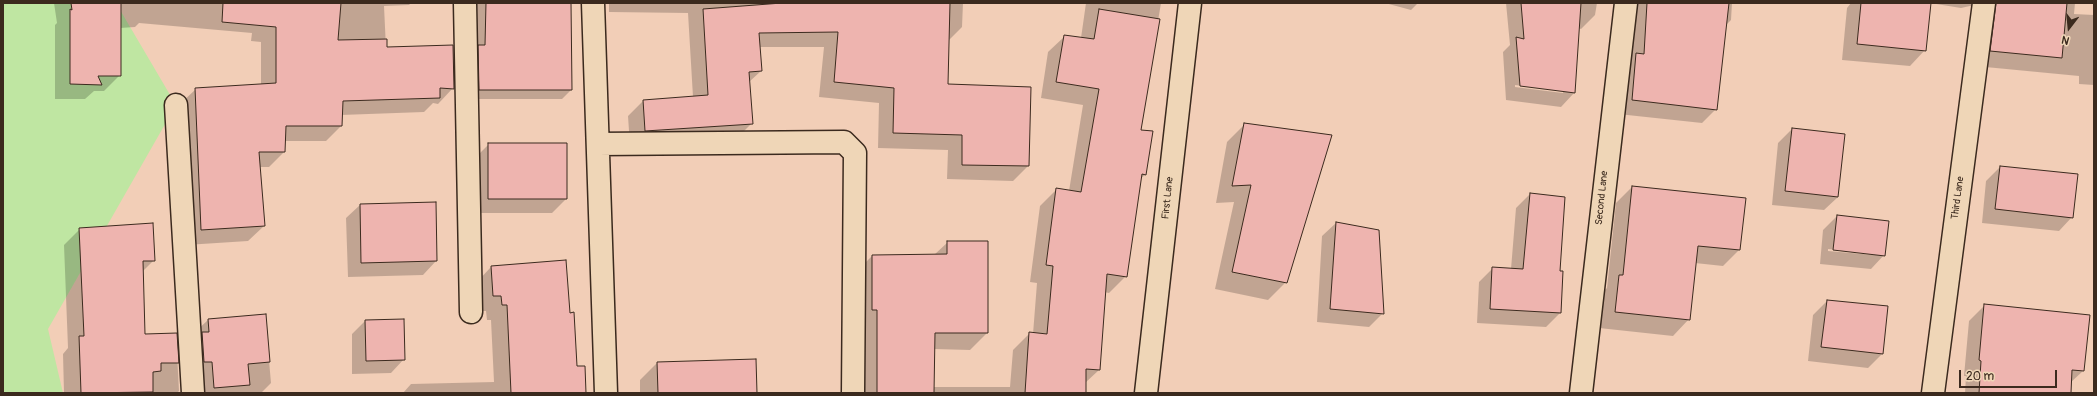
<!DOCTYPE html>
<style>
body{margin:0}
#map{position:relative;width:2097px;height:396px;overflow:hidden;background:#f2ceb7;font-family:Pangolin,sans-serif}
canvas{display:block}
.frame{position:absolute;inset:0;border:4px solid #3b2a1e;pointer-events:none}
.north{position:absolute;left:2049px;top:8px;width:40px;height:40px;-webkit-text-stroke:3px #efd6b7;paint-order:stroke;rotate:196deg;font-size:11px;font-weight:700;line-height:16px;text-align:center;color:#3b2a1e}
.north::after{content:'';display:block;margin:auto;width:14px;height:18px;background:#3b2a1e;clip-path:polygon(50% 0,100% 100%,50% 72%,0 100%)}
.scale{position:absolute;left:1959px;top:370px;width:98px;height:18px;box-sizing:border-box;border:2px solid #3b2a1e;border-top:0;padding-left:5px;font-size:12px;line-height:14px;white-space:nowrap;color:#3b2a1e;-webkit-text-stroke:3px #efd6b7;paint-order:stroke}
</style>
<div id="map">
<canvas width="2097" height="396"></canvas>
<div class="frame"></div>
<div class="north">N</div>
<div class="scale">20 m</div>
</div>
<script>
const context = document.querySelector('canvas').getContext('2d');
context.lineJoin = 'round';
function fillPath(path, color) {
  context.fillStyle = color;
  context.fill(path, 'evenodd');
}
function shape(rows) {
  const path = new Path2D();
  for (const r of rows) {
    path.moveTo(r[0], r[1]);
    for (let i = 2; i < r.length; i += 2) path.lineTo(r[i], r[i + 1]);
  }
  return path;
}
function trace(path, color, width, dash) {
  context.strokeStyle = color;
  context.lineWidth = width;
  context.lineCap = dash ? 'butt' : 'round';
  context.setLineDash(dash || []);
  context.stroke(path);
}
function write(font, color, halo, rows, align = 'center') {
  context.font = font + ' Pangolin,sans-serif';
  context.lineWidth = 3.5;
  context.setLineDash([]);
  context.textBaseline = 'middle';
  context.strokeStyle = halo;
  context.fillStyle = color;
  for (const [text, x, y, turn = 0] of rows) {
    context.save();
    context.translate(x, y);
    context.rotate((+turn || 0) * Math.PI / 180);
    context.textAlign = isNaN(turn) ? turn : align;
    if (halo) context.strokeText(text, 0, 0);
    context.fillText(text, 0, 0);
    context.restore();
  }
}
fillPath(shape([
 [3,3,116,3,176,105,48,329,63,393,3,393]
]), '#bfe6a2');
fillPath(shape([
 [54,3,411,3,409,5,384,6,386,48,453,88,438,104,433,103,424,112,341,115,341,126,326,141,284,141,284,152,269,167,259,167,264,226,248,241,186,245,180,104,196,89,261,85,261,42,251,41,252,33,139,23,135,27,120,28,120,75,104,91,94,91,85,99,55,99,55,25,57,23],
 [477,3,561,3,571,90,562,99,470,99,476,48],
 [609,3,963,3,962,27,948,41,947,85,1030,88,1028,166,1013,181,947,179,948,150,878,148,879,103,819,97,824,47,759,47,761,71,749,82,752,123,737,138,630,146,628,116,643,101,693,97,688,13,609,12],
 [1086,3,1161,3,1140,130,1145,175,1140,179,1126,276,1109,293,1104,292,1099,370,1085,383,1085,393,861,393,856,272,872,256,934,255,948,242,987,242,987,333,970,350,934,349,933,387,1010,387,1013,350,1030,333,1033,334,1037,283,1030,282,1040,206,1057,189,1069,191,1083,105,1041,98,1048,52,1065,36,1081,38],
 [1385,3,1418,3,1411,10],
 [1506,3,1597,3,1595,15,1581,29,1578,28,1574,93,1561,107,1506,100,1503,52,1510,45],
 [1515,85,1563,91,1563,93,1515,87],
 [1634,3,1732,3,1731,20,1725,26,1716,109,1702,123,1618,114,1623,67,1631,59],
 [1851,3,1930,3,1925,50,1910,66,1842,60,1847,8],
 [1930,3,2075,3,2074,14,2094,15,2094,85,2079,84,2079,76,1975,66,1980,11,1970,6,1961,8],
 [1245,124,1286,282,1268,300,1215,289,1234,202,1216,203,1227,142],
 [1792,129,1838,197,1824,210,1772,205,1778,143],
 [489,144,566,199,552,213,475,213,475,158],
 [2000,167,2072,217,2059,231,1982,223,1986,181],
 [1632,187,1739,250,1723,266,1695,263,1689,319,1673,336,1599,328,1603,292,1607,288,1616,203],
 [1530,194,1559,272,1560,313,1546,327,1477,323,1479,282,1493,268,1511,269,1516,208],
 [435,203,436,261,423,275,348,277,346,218,360,205],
 [1837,216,1884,255,1871,269,1820,264,1823,230],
 [1828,249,1874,253,1874,255,1828,251],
 [1336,223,1378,230,1383,313,1369,327,1317,322,1322,236],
 [80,229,154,260,142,272,144,335,176,334,179,391,177,393,64,393,63,354,68,348,64,245],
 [491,267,569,314,576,367,585,393,403,393,411,384,494,382,491,320,487,320,486,311,478,311,476,283],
 [1827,301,1887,307,1882,354,1868,368,1808,361,1813,315],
 [1985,305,2083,371,2070,383,2070,393,1965,393,1966,376,1964,376,1969,321],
 [265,315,271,383,261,393,191,393,194,333,208,320],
 [365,321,404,359,391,373,352,374,352,334],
 [657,363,756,393,640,393,640,380]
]), '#0003');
const building = shape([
 [71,3,121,3,121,76,98,76,102,85,70,84,70,9,72,10,71,3],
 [223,3,341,3,338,40,387,39,387,47,453,45,454,89,440,88,440,98,343,101,342,126,286,126,285,152,259,152,265,226,201,230,195,88,276,83,276,27,222,22,223,3],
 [486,3,571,3,572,90,479,90,478,45,485,45,486,3],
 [782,3,950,3,948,84,1031,87,1029,166,962,165,962,135,893,133,894,88,834,82,838,32,759,33,762,71,749,72,753,124,645,131,643,100,708,95,703,9,782,3],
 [1521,3,1581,3,1575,93,1520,86,1516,37,1524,39,1521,3],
 [1647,3,1729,3,1717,110,1632,100,1636,53,1644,54,1647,3],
 [1861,3,1931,3,1926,51,1857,44,1861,3],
 [1996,3,2067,3,2062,58,1990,51,1996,3],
 [1099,9,1160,19,1141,130,1153,131,1146,175,1142,174,1127,277,1107,274,1100,370,1086,369,1086,393,1025,393,1029,332,1047,334,1053,266,1046,265,1056,188,1081,192,1099,89,1056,82,1064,35,1094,39,1099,9],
 [1244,123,1332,135,1287,283,1232,272,1251,185,1232,186,1244,123],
 [1792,128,1845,134,1838,197,1785,191,1792,128],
 [488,143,567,143,567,199,488,199,488,143],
 [2000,166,2078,174,2073,218,1995,209,2000,166],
 [1632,186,1746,198,1740,250,1698,246,1690,320,1615,312,1619,275,1623,275,1632,186],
 [1530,193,1565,197,1560,271,1563,271,1561,313,1490,309,1492,267,1523,269,1530,193],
 [436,202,437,261,361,263,360,204,436,202],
 [1837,215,1889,221,1885,256,1833,250,1837,215],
 [1336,222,1379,230,1384,314,1330,309,1336,222],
 [153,223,155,261,143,261,145,334,177,333,179,363,161,363,161,371,153,372,153,392,81,393,79,336,84,336,79,228,153,223],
 [947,241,988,241,988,333,935,333,934,393,877,393,877,310,872,310,872,255,947,254,947,241],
 [566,260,570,313,574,312,577,366,585,366,586,393,511,393,507,305,502,305,501,296,493,296,491,266,566,260],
 [1827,300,1888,306,1883,354,1821,347,1827,300],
 [1984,304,2090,315,2084,371,2072,370,2071,393,1979,393,1981,361,1979,360,1984,304],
 [266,314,270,362,248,364,250,385,214,388,212,362,204,362,202,332,209,332,208,319,266,314],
 [404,319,405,360,366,361,365,320,404,319],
 [756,359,757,393,658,393,657,362,756,359]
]);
fillPath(building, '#eeb4af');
trace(building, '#3b2a1e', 1);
const minor = shape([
 [465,3,471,312],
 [593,3,606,393],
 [176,105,193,393],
 [598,144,844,142,855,153,853,393],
 [1146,393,1190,3],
 [1581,393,1626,3],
 [1933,393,1984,3]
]);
trace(minor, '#3b2a1e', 25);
trace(minor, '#efd6b7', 22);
write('10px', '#3b2a1e', '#efd6b7', [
 ["First Lane",1168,198,-84],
 ["Second Lane",1602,198,-84],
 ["Third Lane",1958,198,-82]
]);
</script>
